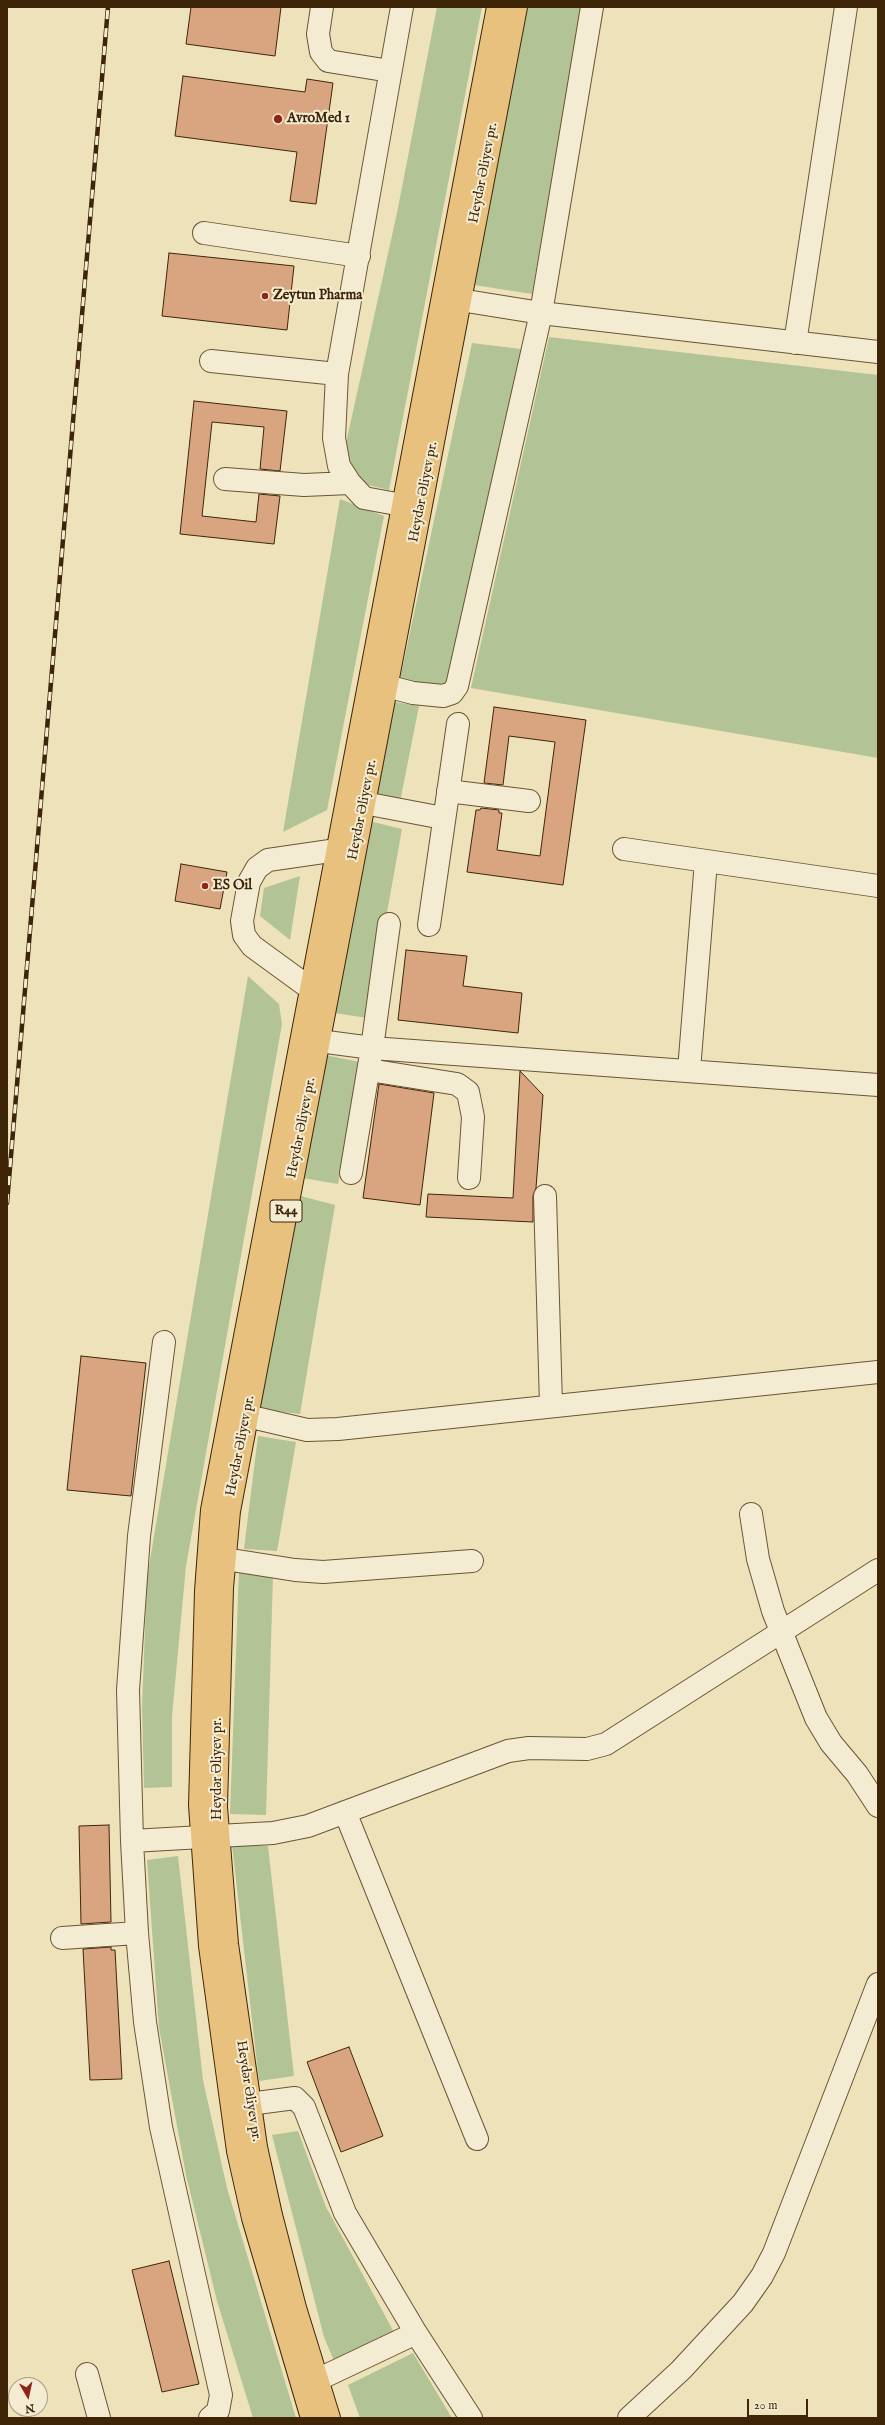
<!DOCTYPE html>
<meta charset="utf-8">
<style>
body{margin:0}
#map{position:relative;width:885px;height:2425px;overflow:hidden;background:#eee2ba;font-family:"IM FELL English",serif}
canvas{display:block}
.frame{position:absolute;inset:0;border:8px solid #3f2508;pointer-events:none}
.north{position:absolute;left:8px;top:2377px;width:40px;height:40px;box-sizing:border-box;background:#f4ecd2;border:1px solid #ac9c81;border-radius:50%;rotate:171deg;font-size:11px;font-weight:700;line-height:16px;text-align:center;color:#3f2508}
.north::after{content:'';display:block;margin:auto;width:14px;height:18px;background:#8f2418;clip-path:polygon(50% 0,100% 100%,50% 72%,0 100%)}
.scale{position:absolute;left:747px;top:2399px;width:61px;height:18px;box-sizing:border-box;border:2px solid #3f2508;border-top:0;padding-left:5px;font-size:12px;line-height:14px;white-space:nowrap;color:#3f2508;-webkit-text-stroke:3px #f4ecd2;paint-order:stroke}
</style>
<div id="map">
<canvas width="885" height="2425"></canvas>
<div class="frame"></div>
<div class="north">N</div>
<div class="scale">20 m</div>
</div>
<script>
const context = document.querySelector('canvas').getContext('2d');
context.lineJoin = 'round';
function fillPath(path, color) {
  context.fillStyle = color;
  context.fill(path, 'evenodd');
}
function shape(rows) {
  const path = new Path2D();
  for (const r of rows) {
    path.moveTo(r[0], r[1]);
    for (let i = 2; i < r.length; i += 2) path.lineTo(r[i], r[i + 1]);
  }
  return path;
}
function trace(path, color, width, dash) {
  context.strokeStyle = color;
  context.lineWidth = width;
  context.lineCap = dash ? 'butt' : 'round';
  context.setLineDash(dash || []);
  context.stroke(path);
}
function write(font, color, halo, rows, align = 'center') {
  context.font = font + ' "IM FELL English",serif';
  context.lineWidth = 4;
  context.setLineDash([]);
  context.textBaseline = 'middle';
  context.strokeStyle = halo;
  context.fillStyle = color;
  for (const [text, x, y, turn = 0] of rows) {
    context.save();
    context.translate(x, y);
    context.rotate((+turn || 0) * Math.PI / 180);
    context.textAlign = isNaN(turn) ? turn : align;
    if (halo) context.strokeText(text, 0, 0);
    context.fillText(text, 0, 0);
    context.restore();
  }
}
fillPath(shape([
 [437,7,482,7,389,490,359,483,344,452,397,213],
 [528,7,581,7,532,294,474,285],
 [549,337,878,375,878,758,471,688],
 [472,343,521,349,448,690,400,679],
 [340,499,384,516,327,810,283,832],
 [395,702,419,706,400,802,375,797],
 [369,821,402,829,368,1018,334,1013],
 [300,876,290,940,260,916,264,888],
 [248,976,279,1004,282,1024,186,1566,172,1716,172,1787,144,1788,142,1707,147,1578],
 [320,1054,360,1062,338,1184,297,1177],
 [293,1194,335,1205,300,1414,259,1409],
 [258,1436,296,1442,277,1551,244,1549],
 [239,1569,273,1575,266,1815,230,1814],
 [232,1845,268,1846,294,2076,259,2081],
 [178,1856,203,2080,227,2188,296,2418,253,2418,217,2301,186,2175,159,2028,147,1860],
 [298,2131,326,2207,395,2334,334,2361,324,2337,272,2135],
 [413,2353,452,2418,360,2418,348,2385]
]), '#b2c495');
const building = shape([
 [191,7,281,7,275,56,186,44,191,7],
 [183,76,305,92,307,79,333,83,316,204,290,201,297,152,175,136,183,76],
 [169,253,294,266,287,330,162,316,169,253],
 [194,401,287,411,280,471,260,469,264,427,212,422,202,516,256,522,259,494,280,496,274,544,180,534,194,401],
 [494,707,586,720,563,885,467,872,476,810,480,810,481,808,499,810,499,813,502,813,497,850,540,856,555,742,509,736,503,785,484,783,494,707],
 [181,864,227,872,220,909,175,901,181,864],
 [406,950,467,956,463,986,522,993,518,1033,398,1020,406,950],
 [520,1071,543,1095,536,1188,533,1196,533,1222,426,1217,428,1194,513,1198,520,1071],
 [379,1084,434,1093,420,1205,363,1198,379,1084],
 [81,1356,146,1363,131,1496,67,1490,81,1356],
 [109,1825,111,1922,81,1924,79,1826,109,1825],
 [111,1947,111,1950,115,1950,122,2079,90,2080,83,1949,111,1947],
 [349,2047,383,2136,341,2152,307,2062,349,2047],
 [169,2261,199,2384,162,2392,132,2270,169,2261]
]);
fillPath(building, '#d9a581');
trace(building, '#3f2508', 1);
const minor = shape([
 [322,7,318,34,321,52,328,61,390,71],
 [204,233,359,256],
 [460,300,541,313,878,352],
 [795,343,846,7],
 [211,361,337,374],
 [225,479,304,485,350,483],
 [402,505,364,498,350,483,339,466,334,438,337,374,402,7],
 [386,686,413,693,443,696,452,693,457,686,541,313,592,7],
 [448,791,529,801],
 [364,803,443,818],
 [624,849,878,886],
 [429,925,458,724],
 [311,989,252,946,244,935,242,921,249,882,257,868,268,860,337,850],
 [319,1041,372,1048,878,1085],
 [369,1070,457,1084,468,1092,473,1117,469,1178],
 [689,1070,706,861],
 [351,1173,372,1048,389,924],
 [545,1196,551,1405],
 [164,1342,139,1536,128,1690,132,1841,137,1933,145,2022,161,2127,221,2395,218,2411,210,2418],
 [247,1416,307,1430,338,1429,878,1372],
 [751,1514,758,1559,773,1611,816,1718,831,1743,857,1774,878,1806],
 [225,1559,295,1570,323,1572,472,1561],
 [345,1812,477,2139],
 [218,1836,273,1833,308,1826,508,1751,529,1748,587,1749,606,1744,878,1570],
 [132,1841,202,1837],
 [62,1938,137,1933],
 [249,2104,295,2098,304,2107,345,2213,416,2333,471,2418],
 [87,2374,99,2418],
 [317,2380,416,2333],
 [629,2418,681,2370,743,2303,762,2276,774,2253,878,1984]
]);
const major = shape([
 [312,2418,253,2218,238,2151,210,1946,200,1805,206,1591,212,1510,498,7],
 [329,2418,295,2308,271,2215,256,2147,227,1944,216,1807,222,1588,229,1511,516,7]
]);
trace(minor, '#6b5434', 24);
trace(major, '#3f2508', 24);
trace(minor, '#f4ecd2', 22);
trace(major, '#e7c17d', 22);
const rail = shape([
 [7,1203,108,7]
]);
trace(rail, '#3f2508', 4.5);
trace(rail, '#f4ecd2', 3, [9]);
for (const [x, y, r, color] of [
 [278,119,5,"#8f2418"],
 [265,296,4,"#8f2418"],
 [205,886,4,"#8f2418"]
]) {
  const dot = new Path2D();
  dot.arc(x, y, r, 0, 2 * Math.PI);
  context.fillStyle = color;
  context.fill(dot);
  trace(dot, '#f4ecd2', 1.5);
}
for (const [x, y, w] of [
 [286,1211,32]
]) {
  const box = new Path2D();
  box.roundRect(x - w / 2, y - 11, w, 22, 3);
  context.fillStyle = '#f4ecd2';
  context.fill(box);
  trace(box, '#3f2508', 1);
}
write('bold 13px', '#3f2508', null, [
 ["R44",286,1211]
]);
write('bold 14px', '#3f2508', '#f4ecd2', [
 ["AvroMed 1",287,119],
 ["Zeytun Pharma",273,296],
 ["ES Oil",213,886]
], 'left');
write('14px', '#3f2508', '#f4ecd2', [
 ["Heydər Əliyev pr.",484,173,-79],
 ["Heydər Əliyev pr.",424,492,-79],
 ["Heydər Əliyev pr.",363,810,-79],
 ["Heydər Əliyev pr.",302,1128,-79],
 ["Heydər Əliyev pr.",241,1446,-79],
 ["Heydər Əliyev pr.",218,1769,-90],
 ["Heydər Əliyev pr.",248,2091,81]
]);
</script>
